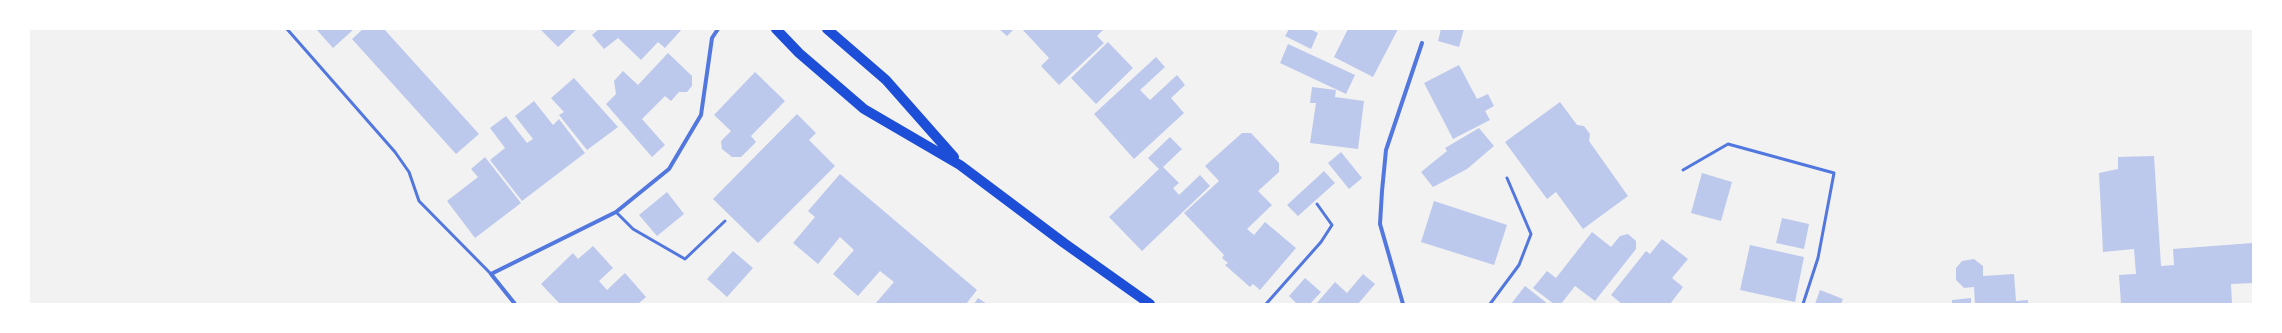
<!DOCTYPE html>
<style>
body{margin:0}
#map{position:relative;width:2282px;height:333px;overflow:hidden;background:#f2f2f2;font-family:"Fira Sans Condensed",sans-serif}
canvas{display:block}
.frame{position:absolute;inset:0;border:30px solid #fff;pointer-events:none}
</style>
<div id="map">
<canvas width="2282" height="333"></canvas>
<div class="frame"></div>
</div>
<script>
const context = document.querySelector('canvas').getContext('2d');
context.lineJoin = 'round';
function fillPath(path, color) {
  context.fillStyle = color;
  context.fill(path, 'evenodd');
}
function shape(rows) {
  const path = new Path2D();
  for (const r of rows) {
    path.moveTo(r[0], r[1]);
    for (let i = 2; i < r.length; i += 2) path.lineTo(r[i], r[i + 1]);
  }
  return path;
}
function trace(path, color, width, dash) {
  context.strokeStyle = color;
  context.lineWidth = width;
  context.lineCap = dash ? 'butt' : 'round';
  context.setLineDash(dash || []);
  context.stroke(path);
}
fillPath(shape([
 [316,29,354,29,333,48],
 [363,29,384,29,479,134,456,154,352,39],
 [540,29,577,29,558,47],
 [599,29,682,29,665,48,658,42,641,60,618,38,604,49,592,35],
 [999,29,1014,29,1007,36],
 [1022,29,1104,29,1097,36,1104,43,1059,85,1041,66,1049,58],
 [1289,29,1310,29,1318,33,1311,49,1285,36],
 [1348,29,1398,29,1373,77,1334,57],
 [1441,29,1464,29,1459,47,1438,41],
 [1108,42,1133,68,1096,104,1071,78],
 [1288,44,1355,75,1346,94,1280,63],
 [668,53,692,76,692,86,687,92,679,92,671,101,665,96,642,119,665,145,652,157,606,104,616,94,614,81,623,71,638,85],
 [1156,57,1165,67,1140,90,1150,100,1177,75,1185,85,1171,98,1184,113,1134,159,1094,114],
 [1459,65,1477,99,1488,94,1494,106,1485,111,1490,120,1453,139,1424,83],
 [755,72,785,101,751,136,756,142,741,157,732,157,722,149,721,141,731,131,714,115],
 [574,78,618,127,587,150,559,115,564,112,551,98],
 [1312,87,1336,90,1335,97,1364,101,1358,149,1310,143,1316,103,1310,103],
 [534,101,553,125,559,119,585,153,522,201,490,160,505,148,490,128,506,116,527,143,533,139,515,116],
 [1560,102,1577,125,1584,126,1590,134,1589,141,1628,196,1583,229,1556,192,1547,199,1505,142],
 [797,114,816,133,809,140,835,166,758,243,713,199],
 [1479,128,1494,146,1467,169,1433,187,1421,172,1447,151,1445,148],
 [1242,133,1251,133,1279,163,1279,172,1258,191,1272,205,1247,229,1254,235,1265,222,1296,248,1260,290,1253,284,1250,287,1225,265,1228,263,1222,258,1224,255,1184,213,1219,181,1205,166],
 [1170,137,1182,149,1163,167,1179,183,1173,188,1179,195,1200,175,1210,186,1142,251,1109,217,1159,169,1148,158],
 [1341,152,1362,178,1349,189,1328,163],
 [2154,156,2161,266,2174,265,2173,249,2253,243,2253,283,2231,284,2232,304,2121,304,2119,275,2136,274,2134,249,2103,252,2099,173,2118,169,2118,157],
 [485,157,521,203,475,238,447,201,478,177,471,169],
 [1324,171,1335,183,1298,216,1287,205],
 [1702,173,1732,182,1721,221,1691,213],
 [840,174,977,290,966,304,875,304,894,282,880,271,858,296,833,274,854,250,840,237,818,264,793,243,815,217,808,211],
 [667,192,684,214,657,236,639,215],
 [1434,201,1507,225,1494,265,1421,242],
 [1782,218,1809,224,1804,249,1776,243],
 [1592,232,1611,247,1620,236,1628,234,1636,241,1636,249,1595,301,1575,286,1561,304,1554,304,1533,288,1547,271,1556,278],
 [1662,239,1688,259,1672,278,1683,287,1670,304,1622,304,1611,295,1646,251,1650,254],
 [1750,245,1804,257,1795,302,1740,290],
 [593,246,613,268,599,281,607,290,625,273,646,297,638,304,560,304,541,284,573,253,578,259],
 [733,251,753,268,727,297,707,279],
 [1974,259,1983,266,1983,276,2014,274,2016,301,2028,300,2028,304,1975,304,1974,287,1964,288,1956,280,1956,268,1962,261],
 [1363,274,1375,284,1358,304,1316,304,1335,282,1347,293],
 [1305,278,1321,292,1310,304,1297,304,1289,296],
 [1525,286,1548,304,1511,304],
 [1820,290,1843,299,1841,304,1815,304],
 [978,298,987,304,974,304],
 [1971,298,1971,304,1952,304,1952,300]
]), '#bdc9ec');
trace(shape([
 [287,29,395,152,409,172,419,201,491,274],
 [1683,170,1728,144,1834,173,1818,258,1803,304],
 [616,212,633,229,685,259,725,221],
 [1266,304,1321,242,1332,225,1317,204],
 [1490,304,1519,265,1531,234,1507,178]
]), '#5277de', 3);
trace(shape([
 [515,304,491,274,616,212,669,169,701,115,712,38,718,29],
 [1403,304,1380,224,1382,191,1386,150,1422,43]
]), '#5277de', 4);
trace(shape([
 [776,29,799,53,864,109,960,165,1064,243,1150,304],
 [827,29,886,80,954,157]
]), '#1d4ed8', 10);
</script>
